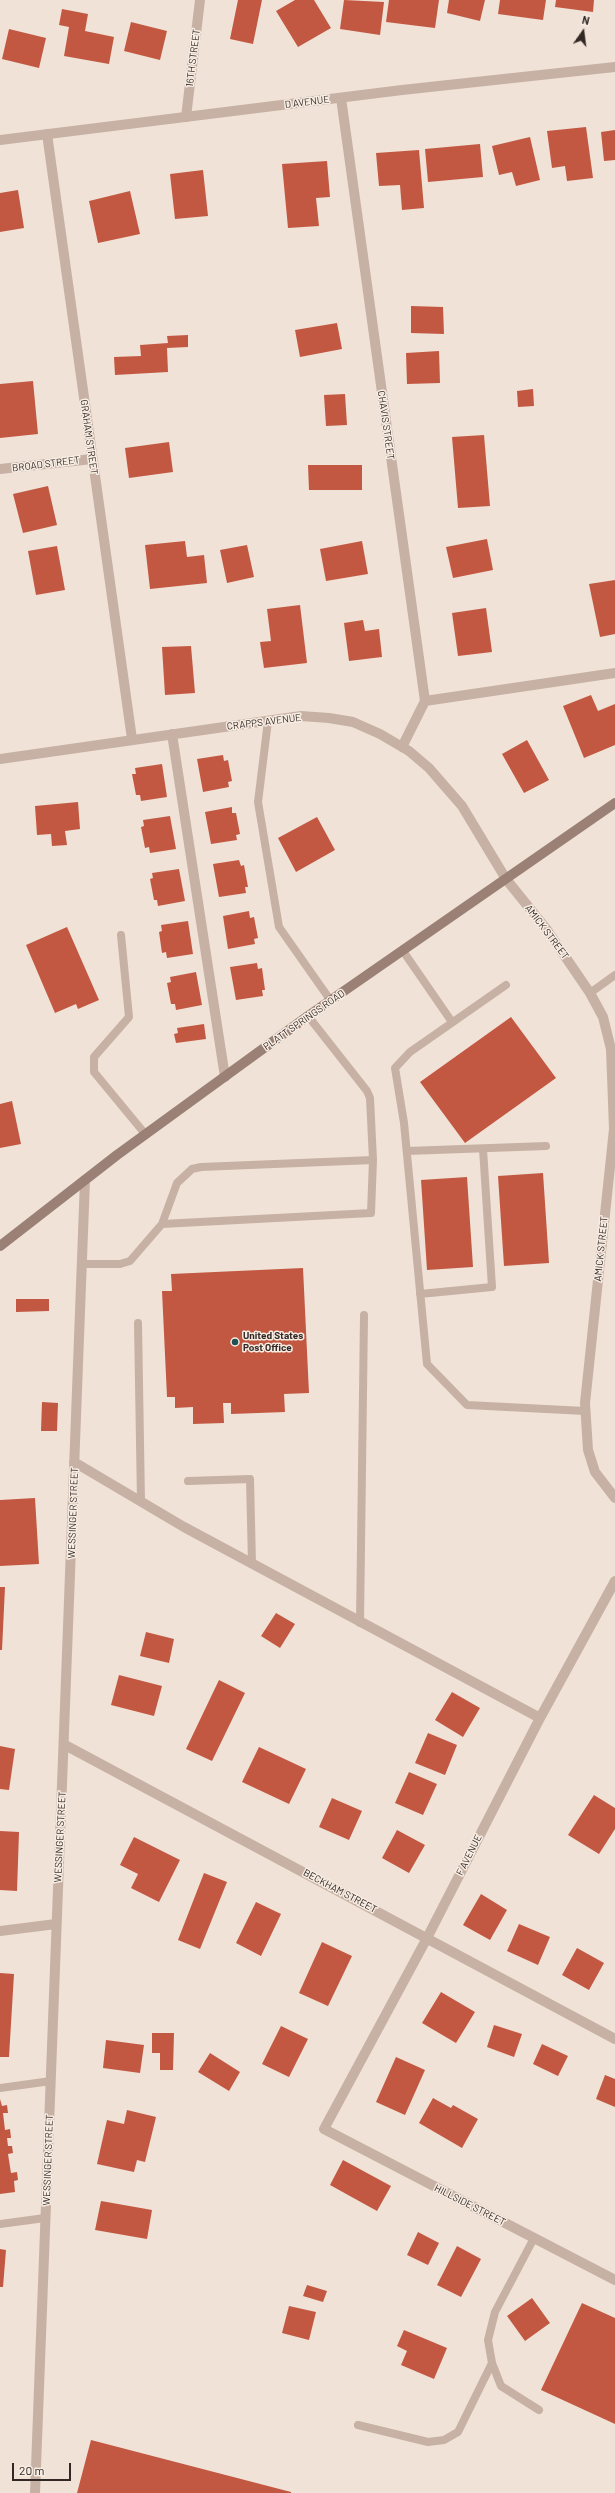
<!DOCTYPE html>
<style>
body{margin:0}
#map{position:relative;width:615px;height:2493px;overflow:hidden;background:#f0e2d7;font-family:Barlow,sans-serif}
canvas{display:block}
.north{position:absolute;left:563px;top:12px;width:40px;height:40px;-webkit-text-stroke:3px #f8ede3;paint-order:stroke;rotate:14deg;font-size:11px;font-weight:700;line-height:16px;text-align:center;color:#332825}
.north::after{content:'';display:block;margin:auto;width:14px;height:18px;background:#332825;clip-path:polygon(50% 0,100% 100%,50% 72%,0 100%)}
.scale{position:absolute;left:12px;top:2463px;width:59px;height:18px;box-sizing:border-box;border:2px solid #332825;border-top:0;padding-left:5px;font-size:12px;line-height:14px;white-space:nowrap;color:#332825;-webkit-text-stroke:3px #f8ede3;paint-order:stroke}
</style>
<div id="map">
<canvas width="615" height="2493"></canvas>
<div class="north">N</div>
<div class="scale">20 m</div>
</div>
<script>
const context = document.querySelector('canvas').getContext('2d');
context.lineJoin = 'round';
function fillPath(path, color) {
  context.fillStyle = color;
  context.fill(path, 'evenodd');
}
function shape(rows) {
  const path = new Path2D();
  for (const r of rows) {
    path.moveTo(r[0], r[1]);
    for (let i = 2; i < r.length; i += 2) path.lineTo(r[i], r[i + 1]);
  }
  return path;
}
function trace(path, color, width, dash) {
  context.strokeStyle = color;
  context.lineWidth = width;
  context.lineCap = dash ? 'butt' : 'round';
  context.setLineDash(dash || []);
  context.stroke(path);
}
function write(font, color, halo, rows, align = 'center') {
  context.font = font + ' Barlow,sans-serif';
  context.lineWidth = 3;
  context.setLineDash([]);
  context.textBaseline = 'middle';
  context.strokeStyle = halo;
  context.fillStyle = color;
  for (const [text, x, y, turn = 0] of rows) {
    context.save();
    context.translate(x, y);
    context.rotate((+turn || 0) * Math.PI / 180);
    context.textAlign = isNaN(turn) ? turn : align;
    if (halo) context.strokeText(text, 0, 0);
    context.fillText(text, 0, 0);
    context.restore();
  }
}
fillPath(shape([
 [238,0,262,0,253,44,230,39],
 [295,0,314,0,331,28,298,47,276,11],
 [344,0,384,2,380,35,340,29],
 [389,0,439,0,435,28,386,22],
 [449,0,485,0,480,21,447,13],
 [500,0,546,0,543,20,498,14],
 [556,0,594,0,593,12,555,7],
 [62,9,88,14,85,31,114,37,109,64,64,56,69,27,59,25],
 [131,22,167,31,160,60,124,51],
 [9,29,46,38,39,68,2,59],
 [586,127,593,178,567,181,565,166,552,168,547,131],
 [615,130,615,160,604,161,601,132],
 [530,137,540,180,516,186,512,172,499,175,492,146],
 [480,144,483,177,428,182,425,149],
 [419,150,424,208,402,210,400,185,379,186,376,153],
 [327,161,330,197,316,198,319,226,288,228,282,164],
 [203,170,208,216,175,219,170,174],
 [18,190,24,228,0,232,0,193],
 [130,191,140,234,98,243,89,201],
 [411,306,443,307,444,334,411,333],
 [337,323,342,349,300,357,295,330],
 [188,335,188,347,167,348,168,372,115,375,114,357,141,356,140,345,168,343,167,336],
 [439,351,440,383,407,384,406,353],
 [33,381,38,434,0,438,0,384],
 [533,389,534,406,518,407,517,391],
 [345,394,347,425,326,426,324,395],
 [484,435,490,506,458,508,452,437],
 [169,442,173,472,129,478,125,448],
 [308,465,362,465,362,490,309,490],
 [48,486,57,525,23,533,13,494],
 [487,539,493,570,453,578,446,547],
 [185,541,187,557,204,555,207,583,150,589,145,545],
 [362,541,368,574,326,581,320,549],
 [247,545,254,577,227,583,220,550],
 [57,546,65,590,36,595,28,551],
 [615,580,615,634,600,637,589,584],
 [300,605,307,663,264,668,260,642,271,641,267,609],
 [486,608,492,652,458,656,452,613],
 [363,620,365,631,379,629,382,657,349,661,344,623],
 [191,646,195,693,165,695,162,647],
 [591,695,598,711,615,704,615,745,584,758,563,706],
 [527,740,549,780,524,793,502,754],
 [223,755,224,761,228,760,232,781,228,782,229,787,203,792,197,759],
 [162,764,167,797,141,801,140,795,136,795,132,774,136,774,135,768],
 [78,802,80,829,65,831,67,845,52,846,51,834,37,835,35,806],
 [232,807,232,813,236,813,240,834,236,835,237,840,211,844,205,812],
 [170,816,176,849,150,853,149,847,145,848,141,827,144,826,143,820],
 [317,817,335,850,296,872,278,838],
 [239,860,241,866,244,865,248,887,245,887,246,893,219,897,213,864],
 [179,869,185,901,158,906,157,900,154,900,150,879,153,878,152,873],
 [249,911,250,918,254,917,258,938,254,939,255,944,228,949,223,916],
 [188,921,193,954,167,958,166,952,162,953,159,932,162,931,161,925],
 [67,927,99,1000,78,1009,76,1004,55,1013,26,945],
 [257,963,258,969,262,968,265,990,262,990,263,996,236,1000,230,967],
 [196,972,202,1005,176,1010,175,1004,171,1004,167,983,171,982,170,977],
 [511,1017,556,1078,465,1143,420,1082],
 [204,1024,206,1039,176,1043,174,1034,178,1033,177,1028],
 [12,1101,21,1144,0,1148,0,1104],
 [543,1173,549,1263,504,1266,498,1176],
 [467,1177,473,1267,427,1270,421,1180],
 [303,1268,309,1393,284,1394,285,1412,231,1414,231,1403,223,1403,224,1423,193,1424,193,1407,175,1408,175,1397,167,1397,162,1291,172,1291,171,1274],
 [16,1299,49,1299,49,1311,16,1312],
 [42,1402,58,1403,57,1431,41,1431],
 [35,1498,39,1564,0,1566,0,1500],
 [0,1587,5,1587,2,1650,0,1650],
 [276,1613,295,1624,280,1648,261,1636],
 [146,1632,174,1639,169,1663,140,1656],
 [119,1675,162,1686,154,1716,111,1705],
 [219,1680,245,1693,212,1761,186,1749],
 [452,1692,480,1708,463,1737,435,1720],
 [428,1733,457,1745,445,1775,415,1763],
 [0,1746,15,1749,9,1790,0,1789],
 [259,1747,306,1769,289,1804,242,1782],
 [409,1772,437,1784,423,1815,395,1803],
 [594,1795,615,1808,615,1829,599,1854,568,1835],
 [332,1798,362,1811,349,1840,319,1827],
 [397,1830,425,1845,409,1873,382,1858],
 [0,1831,19,1832,17,1891,0,1890],
 [134,1837,180,1860,159,1902,131,1888,138,1874,120,1865],
 [204,1873,227,1882,200,1949,178,1940],
 [481,1894,507,1910,490,1940,463,1925],
 [256,1902,281,1914,261,1956,236,1943],
 [519,1924,550,1937,538,1965,507,1951],
 [322,1942,352,1956,328,2006,299,1993],
 [577,1948,604,1963,589,1990,562,1975],
 [0,1973,14,1974,9,2057,0,2057],
 [441,1992,475,2012,456,2043,422,2023],
 [494,2025,522,2034,514,2057,487,2047],
 [281,2026,308,2039,289,2077,262,2064],
 [152,2033,174,2033,173,2070,160,2070,160,2053,152,2053],
 [106,2040,144,2045,140,2073,103,2068],
 [542,2044,568,2056,558,2076,533,2064],
 [210,2053,240,2072,229,2091,198,2072],
 [396,2057,425,2070,405,2115,376,2102],
 [605,2075,615,2079,615,2107,596,2099],
 [433,2098,451,2108,453,2105,478,2119,462,2148,419,2123],
 [0,2099,2,2106,7,2105,8,2113,3,2113,5,2130,10,2129,11,2138,7,2138,8,2146,12,2146,13,2153,8,2154,11,2173,17,2172,18,2180,14,2181,15,2192,0,2194],
 [127,2110,156,2117,145,2162,137,2160,134,2172,97,2164,107,2120,124,2124],
 [343,2160,391,2186,377,2211,330,2185],
 [101,2201,152,2210,147,2239,95,2230],
 [418,2232,439,2243,428,2265,407,2255],
 [457,2246,481,2259,461,2297,437,2285],
 [0,2249,6,2250,3,2287,0,2287],
 [307,2285,327,2291,323,2302,303,2296],
 [532,2298,550,2323,525,2341,507,2316],
 [582,2303,615,2318,615,2424,541,2390],
 [289,2306,316,2312,309,2340,282,2333],
 [404,2330,447,2348,434,2379,401,2365,407,2351,397,2346],
 [91,2440,291,2492,291,2493,77,2493]
]), '#c35842');
trace(shape([
 [268,721,258,802,279,927,331,1001],
 [121,935,129,1017,94,1057,94,1072,146,1135],
 [403,951,452,1022],
 [506,985,410,1052,395,1068,404,1123,427,1364,467,1405,585,1411],
 [590,993,615,975],
 [407,1151,546,1146],
 [162,1224,177,1183,192,1169,201,1167,373,1160],
 [81,1264,120,1264,130,1261,162,1224,371,1213,373,1160,370,1098,367,1091,308,1016],
 [420,1294,492,1287,483,1149],
 [138,1323,141,1502],
 [188,1481,250,1479,252,1564],
 [360,1623,364,1315],
 [0,2088,51,2081],
 [0,2224,45,2218],
 [534,2238,495,2312,488,2340,492,2363,501,2386,539,2410],
 [358,2425,428,2442,444,2440,458,2432,492,2363]
]), '#c7b1a4', 8);
trace(shape([
 [341,98,425,701,402,747],
 [186,117,200,0],
 [47,134,132,739],
 [0,469,92,459],
 [425,701,615,673],
 [172,734,225,1077],
 [0,759,301,716,329,718,353,722,380,734,409,751,429,768,462,806,506,879,547,930,590,993,603,1017,611,1049,614,1129,585,1403,588,1450,595,1472,615,1498],
 [74,1462,184,1527,540,1718],
 [615,1581,540,1718,427,1938,324,2129,615,2280],
 [65,1745,615,2039],
 [0,1931,56,1924],
 [35,2493,85,1180]
]), '#c7b1a4', 10);
trace(shape([
 [0,140,402,90,615,67]
]), '#c7b1a4', 10);
trace(shape([
 [0,1246,117,1155,308,1016,615,803]
]), '#9b8075', 10);
for (const [x, y, r, color] of [
 [235,1342,4,"#1c5352"]
]) {
  const dot = new Path2D();
  dot.arc(x, y, r, 0, 2 * Math.PI);
  context.fillStyle = color;
  context.fill(dot);
  trace(dot, '#f8ede3', 1.5);
}
write('10px', '#332825', '#f8ede3', [
 ["16TH STREET",193,58,-83],
 ["D AVENUE",307,102,-7],
 ["CHAVIS STREET",386,425,82],
 ["GRAHAM STREET",89,437,82],
 ["BROAD STREET",46,464,-7],
 ["CRAPPS AVENUE",264,722,-7],
 ["AMICK STREET",547,932,53],
 ["PLATT SPRINGS ROAD",304,1020,-35],
 ["AMICK STREET",601,1249,-84],
 ["WESSINGER STREET",73,1513,-88],
 ["WESSINGER STREET",60,1837,-87],
 ["F AVENUE",469,1855,-63],
 ["BECKHAM STREET",340,1891,28],
 ["WESSINGER STREET",48,2160,-88],
 ["HILLSIDE STREET",470,2205,27]
]);
write('bold 10px', '#332825', '#f8ede3', [
 ["United States",243,1336],
 ["Post Office",243,1348]
], 'left');
</script>
